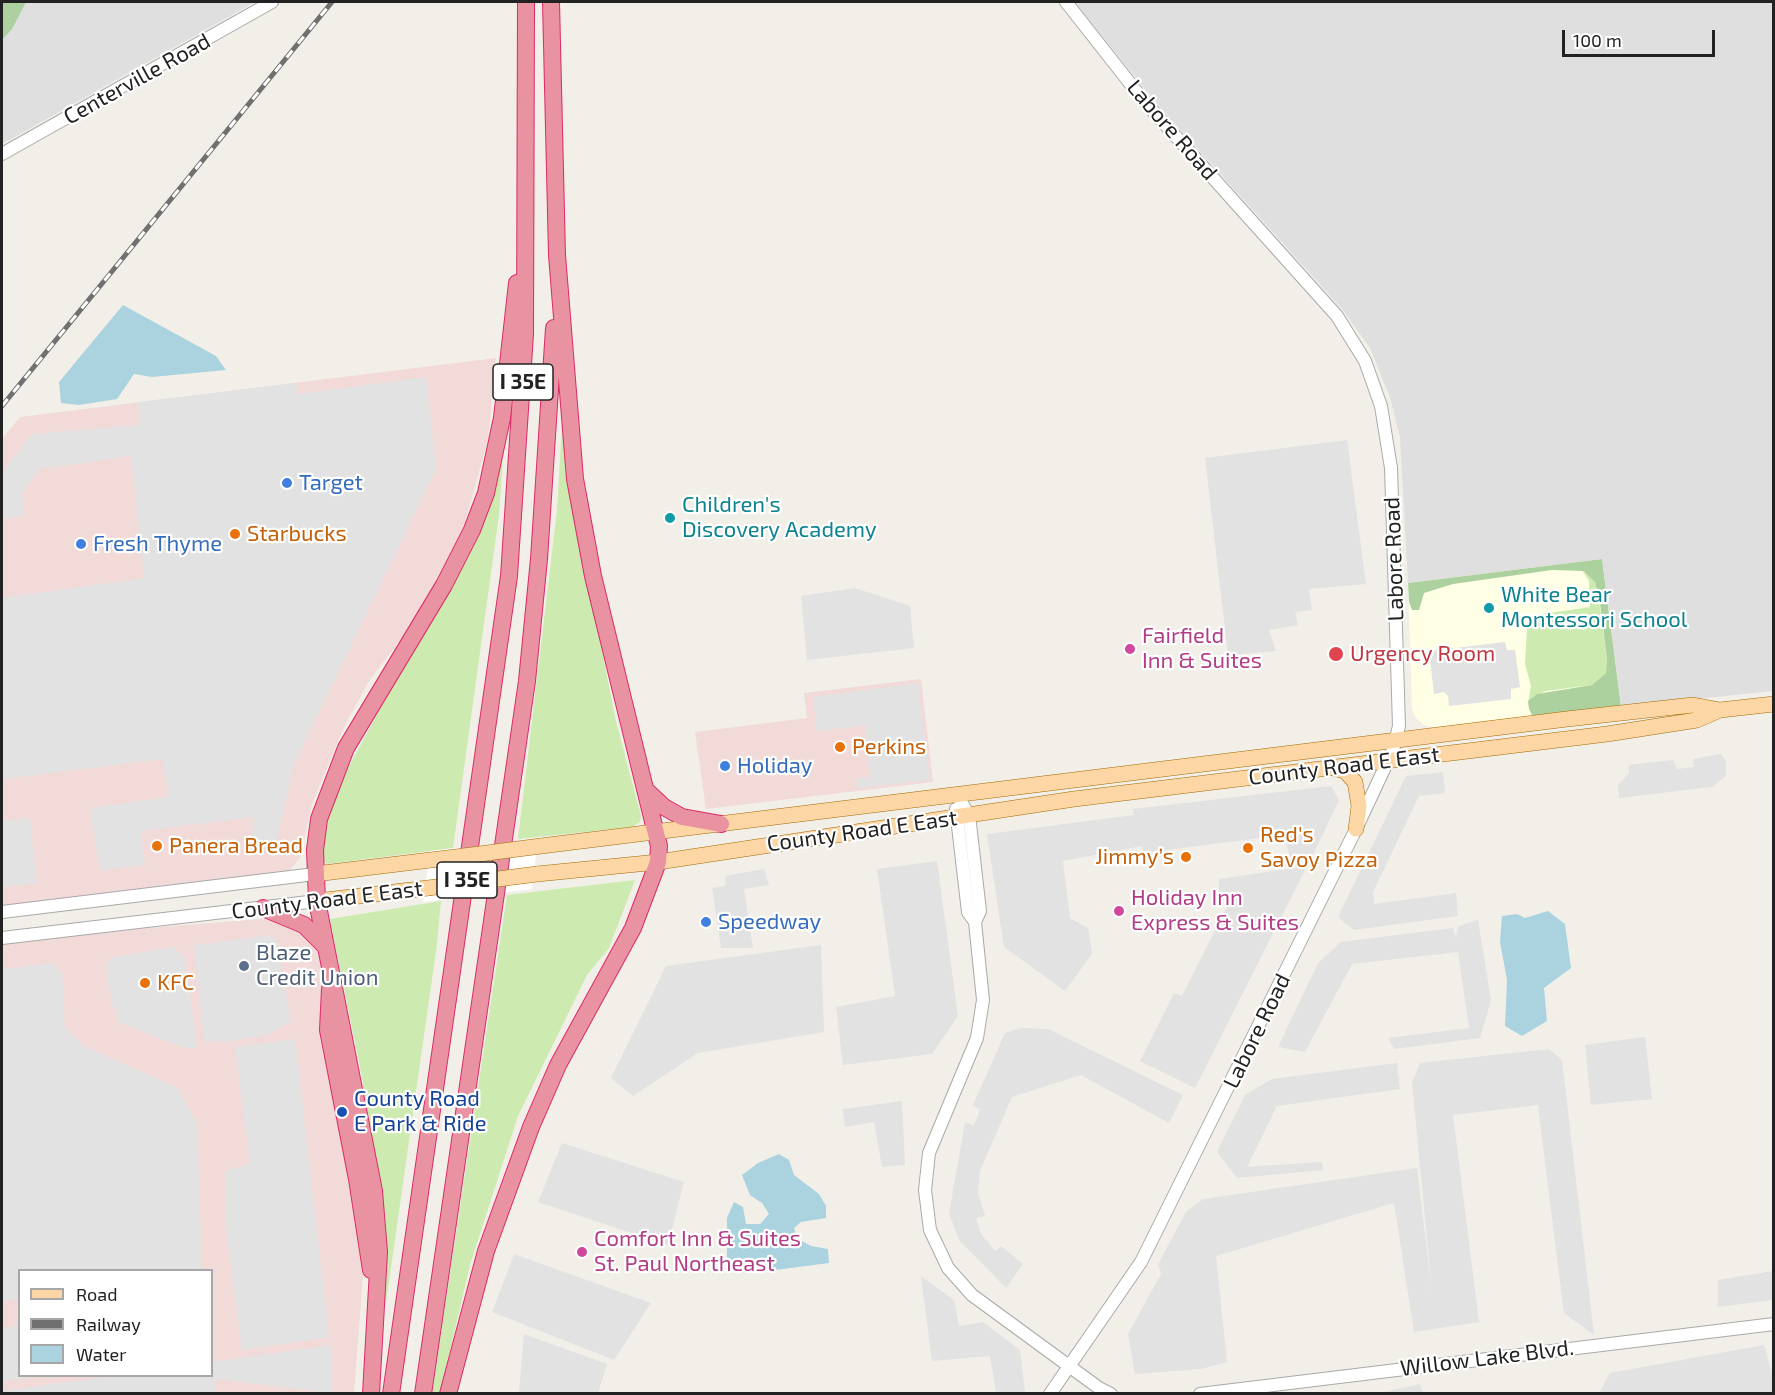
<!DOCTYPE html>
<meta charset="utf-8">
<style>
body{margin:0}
#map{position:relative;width:1775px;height:1395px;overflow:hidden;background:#f2efe9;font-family:"Exo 2",sans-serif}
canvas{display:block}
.frame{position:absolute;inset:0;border:3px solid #222;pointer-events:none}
.legend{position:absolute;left:18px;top:1269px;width:195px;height:108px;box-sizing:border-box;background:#fff;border:2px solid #a7a7a7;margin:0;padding:8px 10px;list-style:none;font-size:18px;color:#222}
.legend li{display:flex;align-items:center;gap:12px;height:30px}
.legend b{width:30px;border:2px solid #a7a7a7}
.scale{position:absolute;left:1562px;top:30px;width:153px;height:27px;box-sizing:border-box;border:3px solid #222;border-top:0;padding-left:8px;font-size:18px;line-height:21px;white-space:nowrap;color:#222;-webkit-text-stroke:4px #fff;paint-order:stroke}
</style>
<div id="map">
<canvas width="1775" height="1395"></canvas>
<div class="frame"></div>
<ul class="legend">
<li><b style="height:8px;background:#fcd6a4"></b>Road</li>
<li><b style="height:8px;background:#707070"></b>Railway</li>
<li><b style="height:16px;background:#aad3df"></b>Water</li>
</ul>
<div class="scale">100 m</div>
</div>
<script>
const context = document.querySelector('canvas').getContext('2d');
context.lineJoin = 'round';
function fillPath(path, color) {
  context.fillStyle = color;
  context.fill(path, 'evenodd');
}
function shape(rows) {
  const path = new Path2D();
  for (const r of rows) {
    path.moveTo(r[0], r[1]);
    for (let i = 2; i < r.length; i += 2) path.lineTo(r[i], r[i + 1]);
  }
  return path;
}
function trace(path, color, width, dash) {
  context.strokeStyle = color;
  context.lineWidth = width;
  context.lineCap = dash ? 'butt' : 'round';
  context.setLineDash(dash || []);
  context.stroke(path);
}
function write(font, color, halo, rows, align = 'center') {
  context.font = font + ' "Exo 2",sans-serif';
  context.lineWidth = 4.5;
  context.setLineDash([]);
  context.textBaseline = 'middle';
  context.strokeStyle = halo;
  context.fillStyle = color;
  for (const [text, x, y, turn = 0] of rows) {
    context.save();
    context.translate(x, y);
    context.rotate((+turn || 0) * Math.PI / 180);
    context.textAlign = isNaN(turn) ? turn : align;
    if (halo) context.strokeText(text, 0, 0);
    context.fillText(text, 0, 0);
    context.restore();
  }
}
fillPath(shape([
 [2,2,255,2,2,144],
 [1075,2,1773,2,1773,691,1621,707,1602,559,1408,583,1400,438,1390,397,1370,348,1342,309,1151,97]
]), '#e0dfdf');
fillPath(shape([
 [496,358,488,439,464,527,442,575,415,621,369,681,344,727,312,804,300,858,288,872,2,907,2,439,20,417],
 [921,679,933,782,706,809,695,732,807,718,804,693],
 [272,918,296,928,318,948,321,960,326,996,320,1039,357,1204,365,1250,354,1393,2,1394,2,940],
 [20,1270,212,1270,212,1376,20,1376]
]), '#f2dad9');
fillPath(shape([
 [1602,559,1621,707,1438,728,1424,725,1415,717,1412,708,1408,583]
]), '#ffffe5');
fillPath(shape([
 [562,425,575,517,616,721,641,816,640,822,632,827,518,839,557,510],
 [503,459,499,515,453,848,327,864,322,860,324,832,336,790,485,516],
 [1582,570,1592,576,1597,586,1607,659,1606,673,1592,685,1546,691,1534,696,1528,703,1531,686,1525,664,1527,629,1534,619,1543,614,1590,607,1589,581],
 [635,880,609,948,587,975,518,1116,470,1265,440,1393,432,1394,507,895],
 [441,901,437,944,386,1303,383,1306,378,1198,362,1077,330,919]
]), '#cdebb0');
fillPath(shape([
 [2,2,26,2,12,29,2,40],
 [1602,559,1621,707,1538,716,1532,715,1529,709,1528,701,1537,694,1592,685,1606,673,1607,659,1599,596,1595,582,1584,571,1552,570,1453,584,1424,593,1419,610,1412,610,1409,602,1408,583]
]), '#add19e');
fillPath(shape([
 [426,377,436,469,294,764,275,848,252,840,254,817,141,831,145,865,100,870,90,808,168,797,163,759,2,779,2,598,144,578,131,456,39,469,22,493,24,516,2,519,2,473,32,434,139,425,138,402,296,383,298,394],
 [1347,440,1366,584,1309,589,1312,610,1295,612,1298,625,1269,630,1276,651,1228,655,1205,458],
 [855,588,910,606,914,648,807,660,801,596],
 [1505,642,1507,650,1515,650,1520,687,1511,689,1511,699,1449,706,1448,696,1444,692,1434,694,1429,651],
 [918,683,930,780,858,788,856,778,870,777,865,725,817,731,813,697],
 [1721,754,1726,761,1726,776,1712,787,1619,798,1618,785,1629,773,1629,765,1673,760,1677,769,1694,767,1693,759],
 [1443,772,1445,793,1419,796,1373,892,1374,904,1456,893,1458,916,1354,930,1338,917,1406,776],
 [1331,786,1339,800,1311,859,1291,861,1284,835,1143,853,1142,846,1063,861,1070,918,1088,928,1092,954,1065,991,1004,947,987,834,1134,815,1133,809],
 [30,818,37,883,2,887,2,821],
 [937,861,958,1016,932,1054,843,1065,836,1007,895,996,877,869],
 [1307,866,1195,1088,1140,1061,1174,993,1182,996,1231,899,1219,896,1219,879],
 [764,869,769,885,744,889,753,948,721,948,712,888,725,886,726,876],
 [1478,920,1491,1000,1480,1038,1394,1049,1388,1038,1469,1028,1458,952,1352,964,1305,1052,1278,1047,1318,963,1341,942,1453,928,1456,937,1459,926],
 [273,935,277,942,291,1021,267,1035,223,1042,204,1041,194,945],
 [821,945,824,1032,698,1053,633,1096,611,1078,666,966],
 [174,947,185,959,197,1048,185,1048,118,1022,117,1010,113,1008,105,964,113,957],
 [54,963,62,973,65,1027,83,1046,178,1088,197,1124,202,1270,20,1270,19,1299,2,1301,2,969],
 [1021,1028,1048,1029,1183,1095,1169,1123,1081,1075,1012,1097,980,1171,978,1193,985,1216,976,1218,981,1234,995,1251,1001,1246,1023,1264,1006,1288,959,1240,949,1213,965,1123,974,1125,980,1110,973,1105,1005,1033],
 [1645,1037,1652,1099,1591,1105,1585,1045],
 [295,1039,329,1337,242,1350,225,1221,226,1171,250,1163,235,1047],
 [1549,1049,1562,1060,1594,1335,1564,1313,1538,1105,1453,1115,1479,1322,1414,1332,1394,1203,1216,1256,1227,1362,1201,1369,1135,1374,1128,1334,1161,1274,1158,1264,1186,1212,1203,1199,1417,1168,1432,1291,1412,1083,1420,1063],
 [1397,1063,1400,1089,1277,1106,1247,1167,1322,1162,1323,1170,1237,1178,1217,1152,1245,1095,1272,1079],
 [902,1101,905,1165,882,1167,874,1122,845,1127,843,1109],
 [562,1143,684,1182,668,1245,538,1202],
 [514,1254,651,1303,614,1360,492,1312],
 [1773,1271,1773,1300,1718,1307,1718,1280],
 [921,1276,954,1300,959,1326,983,1322,1020,1350,1025,1393,996,1393,990,1356,932,1361],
 [19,1326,20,1376,32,1378,2,1381,2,1328],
 [524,1334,607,1364,598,1393,519,1393],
 [331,1345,331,1393,216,1379,215,1393,2,1393,2,1391,113,1376,212,1376,212,1362],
 [1764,1345,1773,1376,1773,1393,1599,1393,1610,1373],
 [1420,1384,1423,1393,1379,1393]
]), '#e2e2e2');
fillPath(shape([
 [123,305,216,356,226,370,152,377,134,374,117,399,79,405,61,403,59,382],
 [1548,911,1565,924,1571,968,1544,988,1547,1021,1522,1036,1505,1026,1507,980,1500,942,1502,916,1517,914,1525,918],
 [779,1154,789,1160,794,1175,819,1194,826,1206,826,1218,801,1222,794,1228,798,1239,811,1246,828,1249,829,1263,752,1273,735,1272,727,1257,727,1218,734,1202,743,1207,746,1224,760,1224,769,1214,762,1203,750,1195,742,1175,758,1163]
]), '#aad3df');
fillPath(shape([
 [538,839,532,889,423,902,430,851]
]), '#fff');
const minor = shape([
 [2,154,272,2],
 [957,795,969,815,980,911,975,922,983,1000,977,1038,929,1153,925,1190,930,1230,948,1268,972,1295,1099,1388,1111,1394],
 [956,809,968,912,975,922],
 [2,912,315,874],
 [2,938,317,901],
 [1050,1394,1141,1262,1356,829,1393,750,1399,726,1391,468,1381,406,1365,361,1337,316,1144,101,1066,2],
 [1200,1394,1774,1324]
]);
const major = shape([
 [1333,768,1345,771,1355,782,1359,806,1356,829],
 [541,846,1567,719,1693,705,1720,710,1774,704],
 [315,874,464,856],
 [537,874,658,862,1074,799,1607,734,1697,720,1720,710],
 [317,901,428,888]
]);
const highway = shape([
 [648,792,664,807,682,817,721,824],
 [263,908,304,925,325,946],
 [330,989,328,1030,357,1179,371,1270],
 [371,1394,379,1252,374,1191,317,901,315,850,319,819,346,748,444,585,472,530,486,493,502,418,517,283],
 [391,1394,509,576,525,334,526,2],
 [423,1394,527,681,539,559,554,328],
 [448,1394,486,1251,531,1127,558,1065,633,928,658,862,659,846,593,576,575,479,557,255,551,2]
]);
trace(minor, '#a9a9a9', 14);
trace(major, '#a06b00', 16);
trace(highway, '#dc2a67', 18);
trace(minor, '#fff', 12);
trace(major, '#fcd6a4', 15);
trace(highway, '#e892a2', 16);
const rail = shape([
 [2,406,332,2]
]);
trace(rail, '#707070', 5);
trace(rail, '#fff', 3, [9]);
const majorBridge = shape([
 [464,856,541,846],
 [428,888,537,874]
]);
trace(majorBridge, '#a06b00', 16, []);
trace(majorBridge, '#fcd6a4', 15);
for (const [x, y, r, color] of [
 [287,483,6,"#3f7fe0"],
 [670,518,6,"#0f9aa8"],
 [235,534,6,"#e8710a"],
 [81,544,6,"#3f7fe0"],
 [1489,608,6,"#0f9aa8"],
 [1130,649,6,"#d1479c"],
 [1336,654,8,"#e0444e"],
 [840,747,6,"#e8710a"],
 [725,766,6,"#3f7fe0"],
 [157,846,6,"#e8710a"],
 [1248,848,6,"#e8710a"],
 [1186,857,6,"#e8710a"],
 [1119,911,6,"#d1479c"],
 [706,922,6,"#3f7fe0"],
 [244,966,6,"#5c6f8a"],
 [145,983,6,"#e8710a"],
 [342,1112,6,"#1a4fb4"],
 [582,1252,6,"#d1479c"]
]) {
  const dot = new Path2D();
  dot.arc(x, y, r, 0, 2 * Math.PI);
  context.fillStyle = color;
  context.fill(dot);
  trace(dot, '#fff', 2);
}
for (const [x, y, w] of [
 [523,382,60],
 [467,880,60]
]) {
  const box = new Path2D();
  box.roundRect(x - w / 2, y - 18, w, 36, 4.5);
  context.fillStyle = '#fff';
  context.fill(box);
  trace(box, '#222', 1.5);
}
write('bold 21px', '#222', null, [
 ["I 35E",523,382],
 ["I 35E",467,880]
]);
write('22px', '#222', '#fff', [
 ["Centerville Road",137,79,-29],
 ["Labore Road",1172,130,49],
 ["Labore Road",1394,559,-92],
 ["County Road E East",1344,766,-7],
 ["County Road E East",862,831,-8],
 ["County Road E East",327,900,-7],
 ["Labore Road",1257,1031,-64],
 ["Willow Lake Blvd.",1487,1358,-7]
]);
write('22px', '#366cbe', '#fff', [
 ["Target",299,483],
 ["Fresh Thyme",93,544],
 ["Holiday",737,766],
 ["Speedway",718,922]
], 'left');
write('22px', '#0d838f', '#fff', [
 ["Children's",682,505],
 ["Discovery Academy",682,530],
 ["White Bear",1501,595],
 ["Montessori School",1501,620]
], 'left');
write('22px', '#c56008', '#fff', [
 ["Starbucks",247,534],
 ["Perkins",852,747],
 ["Red's",1260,835],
 ["Savoy Pizza",1260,860],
 ["Panera Bread",169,846],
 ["Jimmy’s",1174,857,"right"],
 ["KFC",157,983]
], 'left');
write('22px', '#b23c85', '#fff', [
 ["Fairfield",1142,636],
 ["Inn & Suites",1142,661],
 ["Holiday Inn",1131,898],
 ["Express & Suites",1131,923],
 ["Comfort Inn & Suites",594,1239],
 ["St. Paul Northeast",594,1264]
], 'left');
write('22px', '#be3a42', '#fff', [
 ["Urgency Room",1350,654]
], 'left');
write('22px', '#4e5e75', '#fff', [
 ["Blaze",256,953],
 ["Credit Union",256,978]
], 'left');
write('22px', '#164399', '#fff', [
 ["County Road",354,1099],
 ["E Park & Ride",354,1124]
], 'left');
</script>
